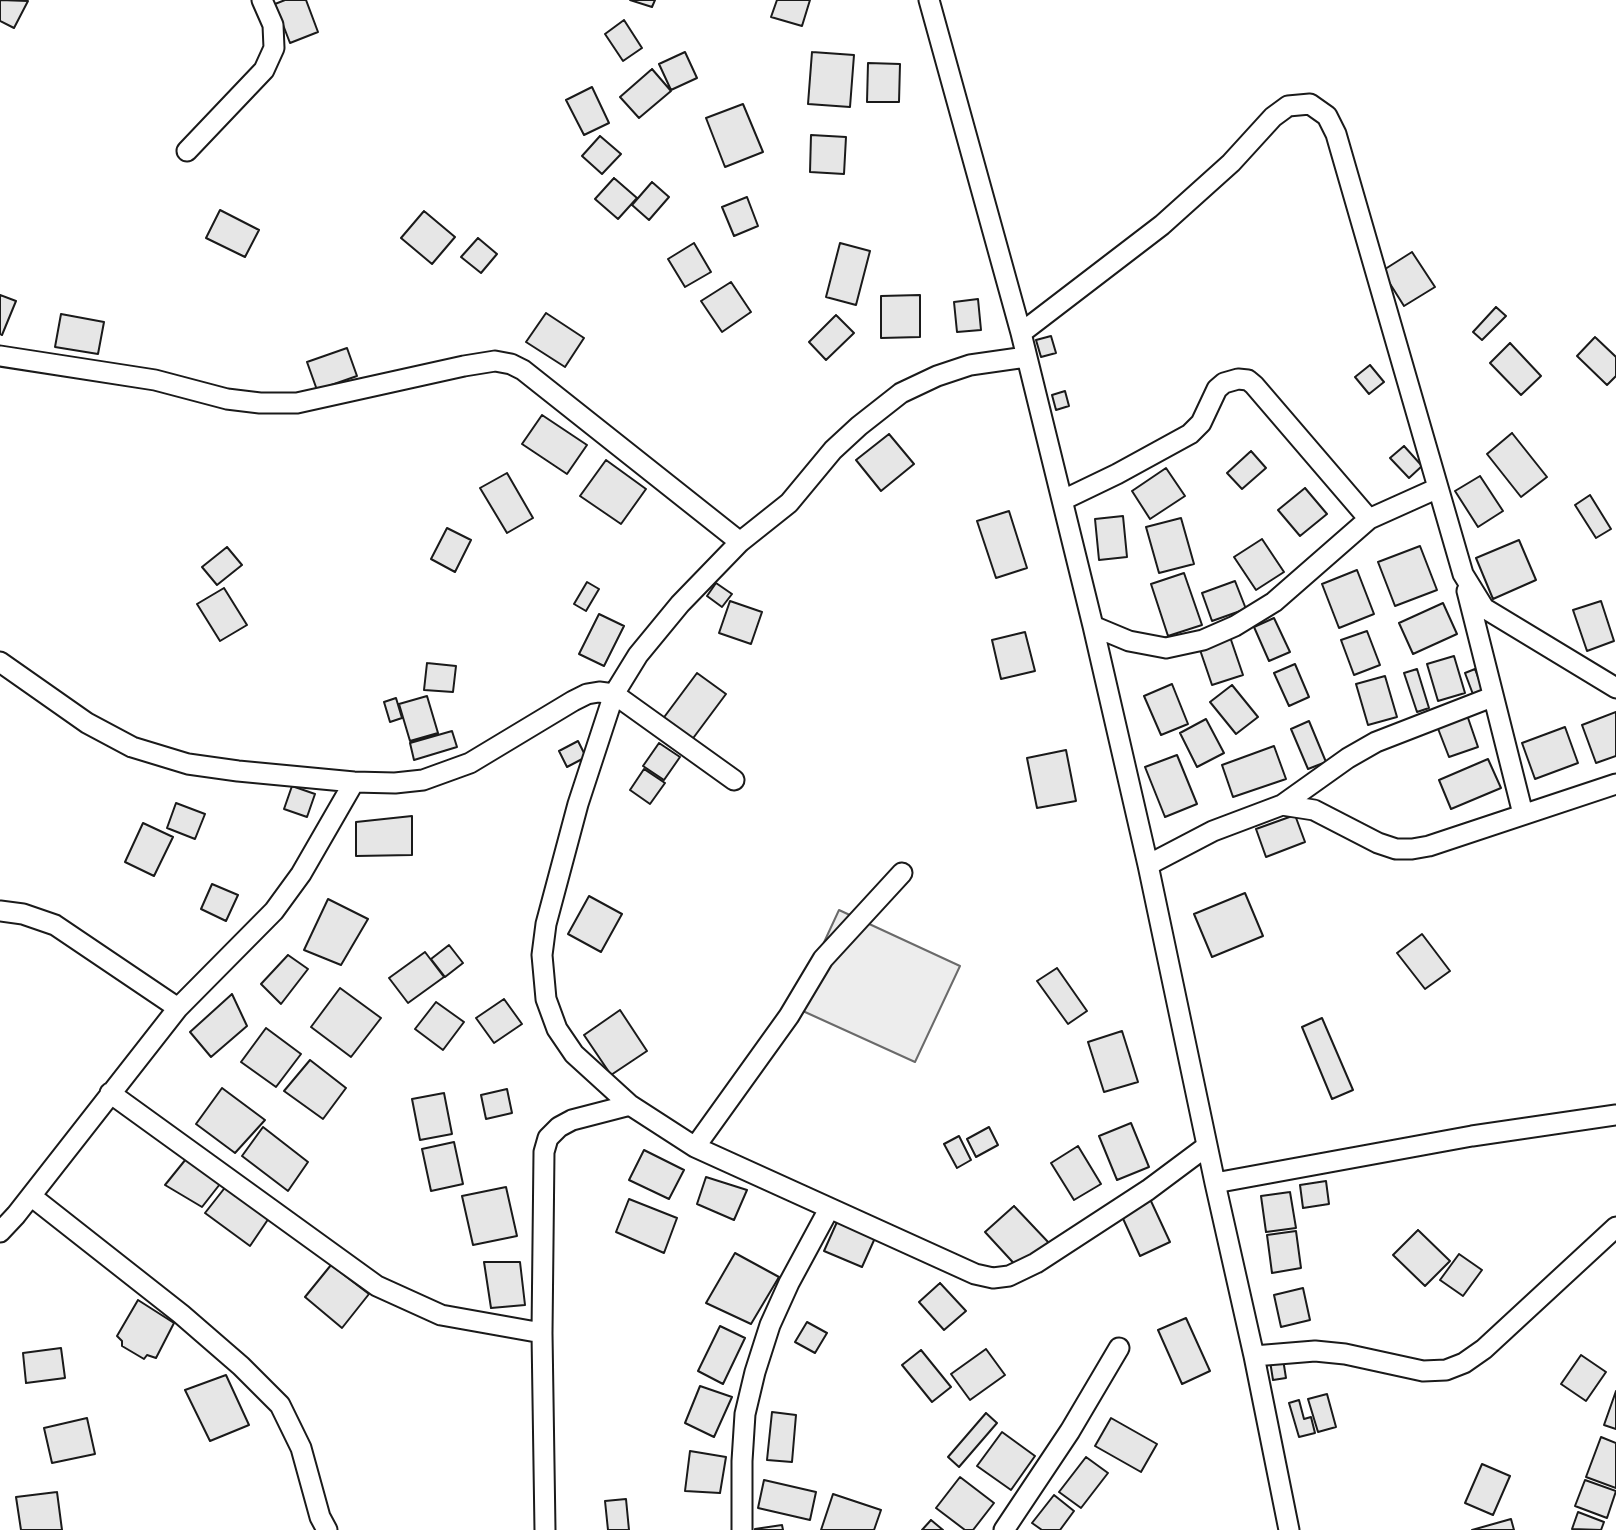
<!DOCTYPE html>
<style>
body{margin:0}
canvas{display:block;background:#fff}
</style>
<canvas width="1616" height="1530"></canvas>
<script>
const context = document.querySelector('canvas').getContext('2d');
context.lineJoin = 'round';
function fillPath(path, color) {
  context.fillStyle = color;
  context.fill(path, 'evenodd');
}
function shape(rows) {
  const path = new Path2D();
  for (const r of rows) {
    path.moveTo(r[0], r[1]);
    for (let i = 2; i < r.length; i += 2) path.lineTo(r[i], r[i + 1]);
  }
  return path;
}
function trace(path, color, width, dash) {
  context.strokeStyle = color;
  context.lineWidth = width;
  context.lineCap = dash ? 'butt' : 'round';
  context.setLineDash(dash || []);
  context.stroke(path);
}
const green = shape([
 [839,910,960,966,915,1062,794,1007,839,910]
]);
fillPath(green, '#ededed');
trace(green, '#6a6a6a', 2);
const building = shape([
 [0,0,28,1,14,28,0,21,0,0],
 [285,0,306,0,318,32,290,43,275,4,285,0],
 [630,0,655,0,652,7,630,0],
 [777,0,810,0,802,26,771,17,777,0],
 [624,20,642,48,623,61,605,34,624,20],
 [685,52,697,78,671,90,659,64,685,52],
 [812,52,854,55,850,107,808,104,812,52],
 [868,63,900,64,899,102,867,102,868,63],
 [652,69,671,91,639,118,620,97,652,69],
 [592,87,609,123,584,135,566,100,592,87],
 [743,104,763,152,725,167,706,118,743,104],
 [811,135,846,137,844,174,810,172,811,135],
 [600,136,621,154,602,174,582,156,600,136],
 [614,178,637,198,618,219,595,199,614,178],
 [652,182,669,197,649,220,632,205,652,182],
 [747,197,758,226,734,236,722,207,747,197],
 [220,210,259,230,245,257,206,238,220,210],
 [424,211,455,237,432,264,401,238,424,211],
 [478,238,497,254,481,273,461,257,478,238],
 [694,243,711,272,685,287,668,259,694,243],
 [840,243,870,251,856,305,826,297,840,243],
 [1412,252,1435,287,1404,306,1382,271,1412,252],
 [731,282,751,312,722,332,701,301,731,282],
 [0,295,16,301,2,335,0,334,0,295],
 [920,295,920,337,881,338,881,296,920,295],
 [978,299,981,330,957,332,954,302,978,299],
 [1496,307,1506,316,1482,340,1473,332,1496,307],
 [546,313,584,338,565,367,526,342,546,313],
 [61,314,104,322,98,354,55,347,61,314],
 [836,315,854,333,826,360,809,342,836,315],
 [1051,336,1056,353,1041,357,1036,340,1051,336],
 [1595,337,1616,357,1616,376,1607,385,1577,356,1595,337],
 [1510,343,1541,376,1521,395,1490,363,1510,343],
 [347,348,357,376,317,390,307,362,347,348],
 [1370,365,1384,382,1369,394,1355,377,1370,365],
 [1065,391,1069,406,1056,410,1052,395,1065,391],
 [542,415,587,445,567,474,522,444,542,415],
 [1512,433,1547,477,1521,497,1487,454,1512,433],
 [889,434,914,464,881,491,856,460,889,434],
 [1404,446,1422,466,1409,478,1390,458,1404,446],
 [1251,451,1266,468,1242,489,1227,473,1251,451],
 [606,460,646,489,621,524,580,496,606,460],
 [1166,468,1185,496,1150,519,1132,491,1166,468],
 [507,473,533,518,507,533,480,488,507,473],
 [1480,476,1503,511,1478,527,1455,491,1480,476],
 [1305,488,1327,514,1300,536,1278,510,1305,488],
 [1590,495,1611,529,1596,538,1575,505,1590,495],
 [1009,511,1027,568,996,578,977,521,1009,511],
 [1123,516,1127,557,1099,560,1095,519,1123,516],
 [1181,518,1194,564,1159,573,1146,527,1181,518],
 [447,528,471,540,455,572,431,559,447,528],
 [1262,539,1284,572,1256,590,1234,557,1262,539],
 [1519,540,1536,580,1493,599,1476,558,1519,540],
 [1420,546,1437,590,1395,606,1378,562,1420,546],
 [227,547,242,565,217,585,202,567,227,547],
 [1357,570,1374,614,1339,628,1322,584,1357,570],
 [1184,573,1202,625,1168,636,1151,584,1184,573],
 [1235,581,1246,609,1212,621,1202,593,1235,581],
 [587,582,599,589,586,611,574,604,587,582],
 [716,583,732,594,722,607,707,596,716,583],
 [224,588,247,625,220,641,197,604,224,588],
 [730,601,762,612,751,644,719,633,730,601],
 [1601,601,1614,641,1587,651,1573,610,1601,601],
 [1443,603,1457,634,1413,654,1399,623,1443,603],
 [599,614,624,626,604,666,579,654,599,614],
 [1274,618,1290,652,1269,661,1254,627,1274,618],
 [1367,631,1380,665,1354,675,1341,640,1367,631],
 [1025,632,1035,671,1001,679,992,640,1025,632],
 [1229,634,1243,675,1212,685,1198,644,1229,634],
 [1454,656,1465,693,1438,701,1427,664,1454,656],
 [427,663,456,666,453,692,424,690,427,663],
 [1295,664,1309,697,1289,706,1274,673,1295,664],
 [1417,669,1429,708,1417,712,1404,673,1417,669],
 [1475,669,1484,693,1474,697,1465,673,1475,669],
 [697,673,726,694,691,741,662,720,697,673],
 [1385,676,1397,717,1368,725,1356,684,1385,676],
 [1172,684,1188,724,1161,735,1144,696,1172,684],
 [1232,685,1258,717,1236,734,1210,702,1232,685],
 [427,696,438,733,410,741,399,704,427,696],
 [396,698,402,718,390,722,384,702,396,698],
 [1616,712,1616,756,1596,763,1582,725,1616,712],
 [1467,715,1478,747,1449,757,1437,726,1467,715],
 [1206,719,1224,753,1197,767,1180,733,1206,719],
 [1309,721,1326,762,1308,769,1291,729,1309,721],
 [1565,727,1578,763,1535,779,1522,743,1565,727],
 [452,731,457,747,414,760,410,743,452,731],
 [578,741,586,757,567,767,559,751,578,741],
 [659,743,680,757,664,780,643,766,659,743],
 [1274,746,1286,779,1233,797,1222,765,1274,746],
 [1066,750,1076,801,1037,808,1027,758,1066,750],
 [1177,755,1197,804,1165,817,1145,767,1177,755],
 [1488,759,1501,788,1451,809,1439,780,1488,759],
 [644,769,665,783,650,804,630,790,644,769],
 [292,786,315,794,307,817,284,809,292,786],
 [176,803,205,814,195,839,167,828,176,803],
 [1295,815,1305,842,1266,857,1256,829,1295,815],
 [412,816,412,855,356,856,356,822,412,816],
 [143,823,173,837,154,876,125,862,143,823],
 [212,884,238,895,226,921,201,909,212,884],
 [1245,893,1263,936,1212,957,1194,914,1245,893],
 [589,896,622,914,601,952,568,934,589,896],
 [328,899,368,919,341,965,304,950,328,899],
 [1422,934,1450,971,1425,989,1397,953,1422,934],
 [449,945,463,963,445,977,431,959,449,945],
 [425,952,444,977,408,1003,389,978,425,952],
 [288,955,308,969,281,1004,261,984,288,955],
 [1057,968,1087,1011,1068,1024,1037,981,1057,968],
 [340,988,381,1018,351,1057,311,1027,340,988],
 [232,994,247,1026,211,1057,190,1032,232,994],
 [504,999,522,1024,494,1043,476,1018,504,999],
 [436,1002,464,1022,443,1050,415,1029,436,1002],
 [620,1010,647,1051,611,1075,584,1035,620,1010],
 [1322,1018,1353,1090,1332,1099,1302,1027,1322,1018],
 [266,1028,301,1054,276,1087,241,1062,266,1028],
 [1122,1031,1138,1082,1104,1092,1088,1042,1122,1031],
 [310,1060,346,1088,323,1119,284,1091,310,1060],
 [222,1088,265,1120,235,1153,196,1124,222,1088],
 [507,1089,512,1113,486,1119,481,1095,507,1089],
 [444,1093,452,1134,420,1140,412,1099,444,1093],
 [1131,1123,1149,1167,1117,1180,1099,1136,1131,1123],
 [263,1127,308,1162,288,1191,242,1156,263,1127],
 [989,1127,998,1145,976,1157,967,1139,989,1127],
 [959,1136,971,1160,957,1168,944,1144,959,1136],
 [454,1142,463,1184,431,1191,422,1149,454,1142],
 [1078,1146,1101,1184,1074,1200,1051,1163,1078,1146],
 [644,1150,684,1170,669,1199,629,1180,644,1150],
 [186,1159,220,1184,202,1207,165,1185,186,1159],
 [706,1177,747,1190,734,1220,697,1204,706,1177],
 [1326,1181,1329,1204,1303,1208,1300,1185,1326,1181],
 [227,1185,271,1215,250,1246,205,1213,227,1185],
 [506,1187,517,1236,473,1245,462,1196,506,1187],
 [1290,1192,1296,1228,1266,1232,1261,1196,1290,1192],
 [629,1199,677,1218,664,1253,616,1232,629,1199],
 [1150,1199,1170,1242,1140,1256,1120,1212,1150,1199],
 [1014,1206,1049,1243,1020,1270,985,1232,1014,1206],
 [837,1222,875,1238,862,1267,824,1251,837,1222],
 [1418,1230,1450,1261,1425,1286,1393,1255,1418,1230],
 [1296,1231,1301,1268,1272,1273,1267,1235,1296,1231],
 [735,1253,779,1277,751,1324,706,1303,735,1253],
 [1459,1254,1482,1270,1463,1296,1440,1280,1459,1254],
 [484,1262,520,1262,525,1305,491,1308,484,1262],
 [331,1265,369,1294,342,1328,305,1297,331,1265],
 [940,1283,966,1311,944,1330,919,1302,940,1283],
 [1303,1288,1310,1320,1281,1327,1274,1295,1303,1288],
 [138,1300,174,1323,156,1358,147,1355,144,1359,122,1346,122,1341,117,1336,138,1300],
 [1186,1318,1210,1371,1182,1384,1158,1330,1186,1318],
 [807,1322,827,1333,815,1353,795,1342,807,1322],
 [720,1326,745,1338,723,1384,698,1371,720,1326],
 [61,1348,65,1378,26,1383,23,1353,61,1348],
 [986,1349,1005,1375,970,1400,951,1374,986,1349],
 [921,1350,951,1387,932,1402,902,1365,921,1350],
 [1581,1355,1606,1372,1586,1401,1561,1384,1581,1355],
 [1283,1359,1286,1378,1273,1380,1270,1361,1283,1359],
 [226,1375,249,1425,210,1441,185,1390,226,1375],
 [700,1386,732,1397,714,1437,685,1423,700,1386],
 [1616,1391,1616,1429,1604,1425,1616,1391],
 [1327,1394,1336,1427,1318,1432,1308,1399,1327,1394],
 [1299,1400,1304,1419,1311,1417,1315,1433,1299,1437,1289,1403,1299,1400],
 [772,1412,796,1415,792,1462,767,1460,772,1412],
 [986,1413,997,1423,959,1467,948,1457,986,1413],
 [87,1418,95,1454,52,1463,44,1428,87,1418],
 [1111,1418,1157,1444,1141,1472,1095,1446,1111,1418],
 [1002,1432,1035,1456,1011,1490,977,1466,1002,1432],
 [1601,1437,1616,1443,1616,1488,1586,1477,1601,1437],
 [690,1451,726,1457,720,1493,685,1491,690,1451],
 [1086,1457,1108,1473,1081,1508,1059,1492,1086,1457],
 [1482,1464,1510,1476,1493,1515,1465,1503,1482,1464],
 [960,1477,994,1503,973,1530,965,1530,936,1508,960,1477],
 [764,1480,816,1492,810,1520,758,1508,764,1480],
 [1585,1480,1616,1491,1607,1518,1575,1506,1585,1480],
 [57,1492,62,1530,21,1530,16,1497,57,1492],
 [833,1494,881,1510,874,1530,821,1530,833,1494],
 [1054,1495,1074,1511,1060,1530,1042,1530,1032,1523,1054,1495],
 [626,1499,629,1530,608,1530,605,1501,626,1499],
 [1578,1512,1604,1522,1601,1530,1572,1529,1578,1512],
 [1511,1519,1514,1530,1472,1530,1511,1519],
 [931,1520,943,1530,922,1530,931,1520],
 [782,1525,783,1530,755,1530,755,1529,782,1525]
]);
fillPath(building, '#e6e6e6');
trace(building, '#1a1a1a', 2);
const minor = shape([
 [929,0,1021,333,1093,626,1148,865,1215,1183,1254,1356,1289,1530],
 [187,151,264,70,274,48,273,25,262,0],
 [1021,333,1162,225,1231,163,1273,117,1288,106,1310,104,1327,116,1336,134,1463,574,1484,608,1616,688],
 [0,356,155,380,227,399,260,403,297,403,464,366,495,361,511,364,523,370,740,542],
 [1026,357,970,365,937,376,901,393,859,426,833,450,789,503,740,542,680,604,638,655,614,694,578,804,546,924,542,955,546,999,557,1029,574,1054,630,1105,695,1147,975,1274,993,1278,1009,1276,1036,1263,1148,1190,1207,1146],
 [1063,500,1117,474,1190,434,1201,423,1217,389,1224,383,1238,379,1248,380,1254,385,1369,519],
 [1467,591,1523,814],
 [1093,626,1129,641,1166,648,1203,640,1235,626,1274,602,1369,519,1438,488],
 [0,662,87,723,132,747,188,764,238,771,354,782,395,783,423,780,470,763,573,701,587,694,599,692,614,694,734,780],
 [1282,805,1348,758,1376,742,1492,697],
 [1148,865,1213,831,1282,805,1314,810,1378,843,1396,849,1412,849,1429,846,1616,784],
 [0,911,23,914,55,925,178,1008],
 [110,1093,377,1286,441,1315,542,1333],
 [695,1147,789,1016,823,959,902,873],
 [1215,1183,1472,1136,1616,1115],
 [31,1196,181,1314,241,1366,280,1405,301,1448,320,1517,327,1530],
 [0,1232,16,1215,178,1008,274,911,301,874,354,782],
 [1254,1356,1315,1351,1345,1354,1423,1371,1446,1370,1464,1363,1484,1349,1616,1227],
 [545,1530,542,1333,544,1152,548,1138,559,1127,572,1120,630,1105],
 [742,1530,742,1461,745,1414,755,1372,770,1325,789,1283,829,1209],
 [1004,1530,1070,1431,1119,1348]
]);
trace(minor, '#1a1a1a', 23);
trace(minor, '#fff', 19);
</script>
